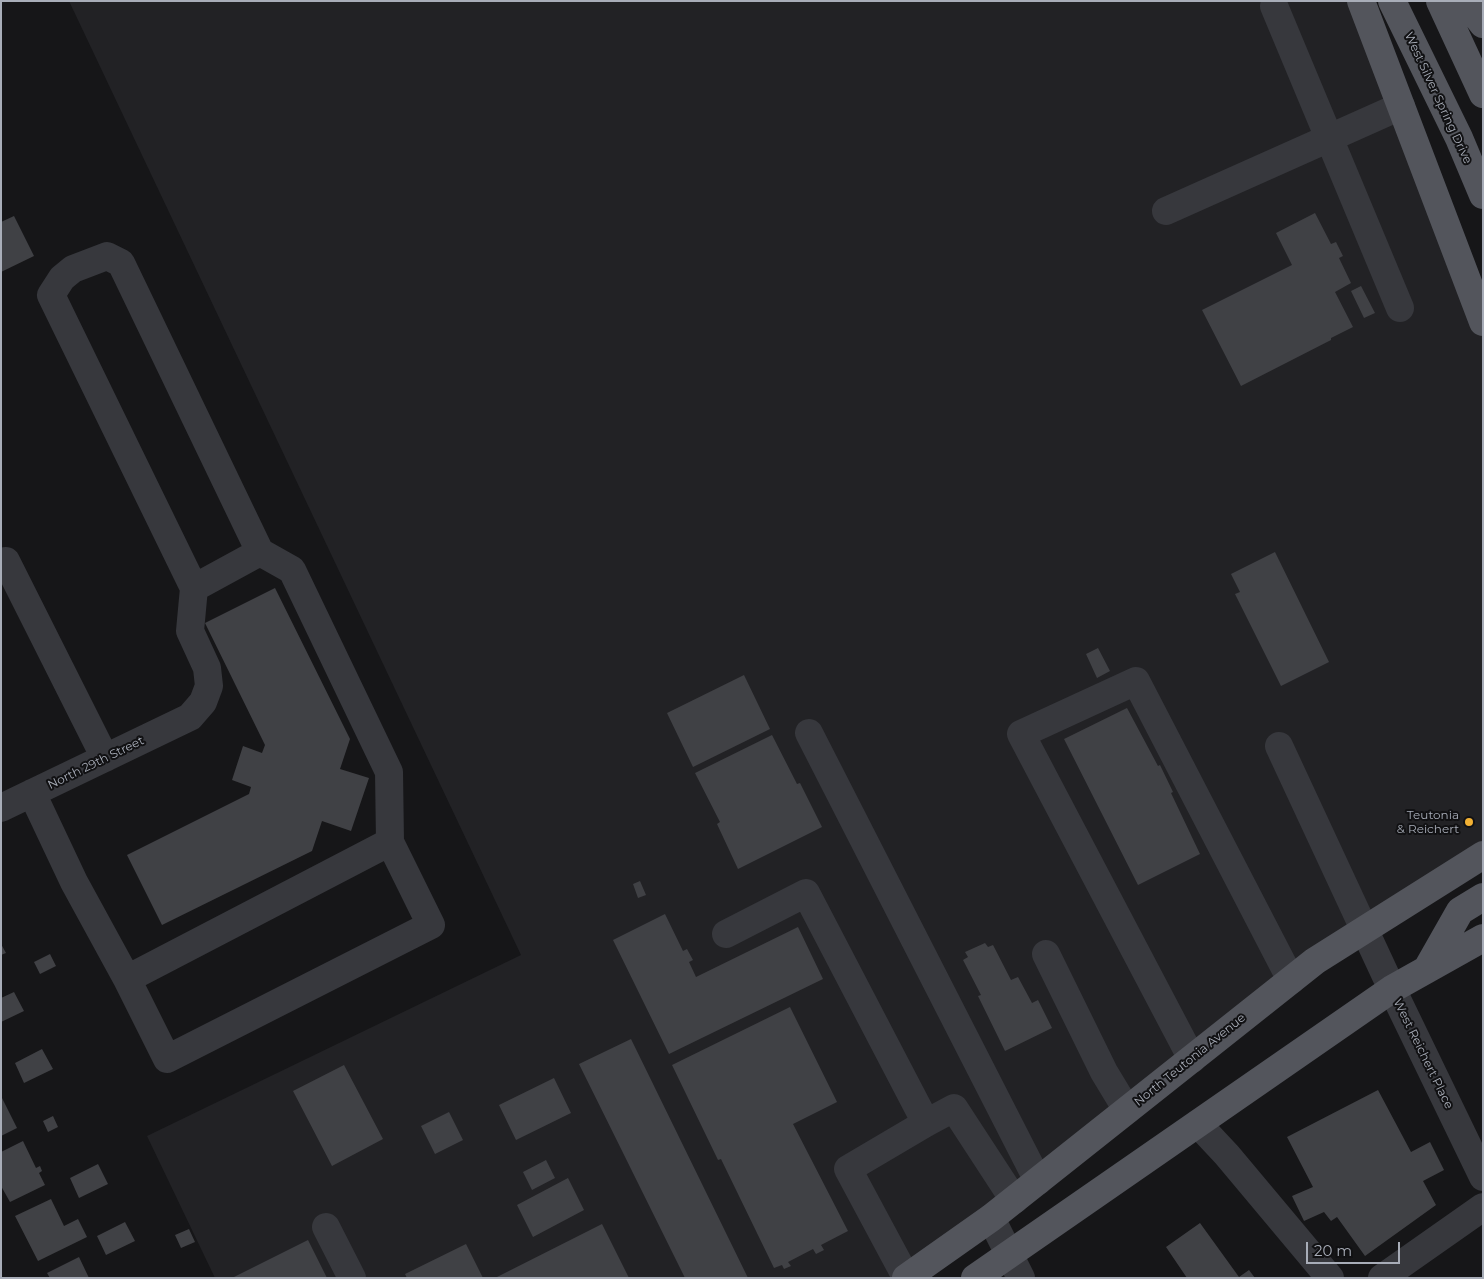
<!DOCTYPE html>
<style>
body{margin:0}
#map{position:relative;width:1484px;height:1279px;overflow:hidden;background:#161618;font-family:Montserrat,sans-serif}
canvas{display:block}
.frame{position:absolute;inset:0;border:2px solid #a8adb8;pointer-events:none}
.scale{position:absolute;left:1306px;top:1242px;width:94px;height:22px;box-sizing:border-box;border:2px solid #a8adb8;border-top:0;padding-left:6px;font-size:15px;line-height:18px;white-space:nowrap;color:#a8adb8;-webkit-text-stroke:4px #111113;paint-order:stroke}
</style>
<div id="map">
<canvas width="1484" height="1279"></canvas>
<div class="frame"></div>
<div class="scale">20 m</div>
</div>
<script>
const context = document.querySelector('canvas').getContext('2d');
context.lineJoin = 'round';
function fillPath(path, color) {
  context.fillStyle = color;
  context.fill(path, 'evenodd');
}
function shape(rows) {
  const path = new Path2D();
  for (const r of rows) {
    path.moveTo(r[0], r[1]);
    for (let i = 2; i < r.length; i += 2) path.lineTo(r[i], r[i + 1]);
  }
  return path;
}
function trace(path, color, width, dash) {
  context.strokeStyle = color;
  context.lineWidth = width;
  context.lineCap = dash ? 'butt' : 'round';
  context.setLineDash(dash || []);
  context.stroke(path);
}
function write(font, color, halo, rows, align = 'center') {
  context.font = font + ' Montserrat,sans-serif';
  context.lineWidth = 4;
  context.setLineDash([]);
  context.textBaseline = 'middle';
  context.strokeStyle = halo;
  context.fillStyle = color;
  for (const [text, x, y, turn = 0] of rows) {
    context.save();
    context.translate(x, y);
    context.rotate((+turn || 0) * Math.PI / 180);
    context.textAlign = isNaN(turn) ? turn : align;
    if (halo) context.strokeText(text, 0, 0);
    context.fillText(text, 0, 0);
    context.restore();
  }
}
fillPath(shape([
 [69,1,1361,1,1483,322,1483,855,1315,961,906,1278,215,1278,147,1136,521,955]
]), '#222225');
fillPath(shape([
 [1315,213,1331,244,1336,242,1343,256,1339,258,1351,283,1335,292,1353,327,1331,338,1331,340,1241,386,1202,310,1292,265,1276,233],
 [14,216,34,256,1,272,1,222],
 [1361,286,1375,313,1364,318,1351,291],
 [1275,552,1329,662,1281,686,1235,594,1240,592,1231,574],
 [275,588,350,739,340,769,369,778,351,831,322,821,312,851,162,925,127,855,249,794,251,787,232,780,243,746,262,753,265,745,205,623],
 [1098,648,1110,671,1097,678,1086,654],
 [744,675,770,729,693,767,667,713],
 [1127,708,1158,766,1160,765,1173,792,1171,793,1200,854,1138,885,1064,739],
 [772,735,797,784,800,783,822,827,738,869,717,824,720,822,695,773],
 [640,881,646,895,638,898,633,884],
 [665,914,683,951,687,949,693,960,689,962,696,977,798,927,823,979,669,1054,613,940],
 [985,943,988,947,993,945,1011,980,1018,977,1032,1003,1038,1000,1052,1028,1005,1051,978,996,981,995,963,960,968,957,965,952],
 [1,944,6,953,1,955],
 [50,954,56,966,40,974,34,962],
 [14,992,24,1011,1,1022,1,998],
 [790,1007,837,1102,793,1124,848,1231,821,1245,824,1250,816,1254,813,1249,788,1262,791,1266,784,1269,782,1265,774,1268,721,1159,718,1160,672,1065],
 [631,1039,748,1278,685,1278,579,1064],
 [42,1049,53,1069,24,1083,15,1063],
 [344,1065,383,1139,332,1166,293,1091],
 [554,1078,571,1113,516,1140,499,1105],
 [1378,1090,1411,1152,1430,1142,1444,1170,1423,1181,1436,1205,1365,1256,1337,1217,1331,1221,1324,1212,1304,1221,1292,1196,1313,1187,1287,1137],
 [1,1096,17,1128,1,1136],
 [449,1112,463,1140,435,1154,421,1126],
 [53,1116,58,1127,48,1132,43,1121],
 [23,1141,36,1168,40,1166,42,1171,39,1173,45,1185,10,1202,1,1186,1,1152],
 [546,1160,555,1178,532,1190,523,1172],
 [98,1164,108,1184,79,1198,70,1178],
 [568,1178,584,1210,533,1237,517,1205],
 [51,1199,64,1226,78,1219,87,1237,38,1261,15,1216],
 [125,1222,135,1241,106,1255,97,1236],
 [1200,1223,1239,1277,1249,1270,1255,1278,1187,1278,1166,1247],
 [602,1224,629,1278,495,1278],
 [189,1229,195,1242,181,1248,175,1235],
 [308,1240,327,1278,232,1278],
 [466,1244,483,1278,407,1278,405,1274],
 [79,1257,89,1278,50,1278,47,1273]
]), '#404145');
trace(shape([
 [1274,6,1400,308],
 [1166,211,1401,106],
 [6,561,105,758],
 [809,733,1038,1181],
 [1279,746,1392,989,1483,1177],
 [32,793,74,882,127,979,390,842,389,772,292,570,260,552,121,263,107,256,73,269,62,278,51,295,194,588,260,552],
 [1,808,190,717,203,702,209,686,207,668,190,631,194,588],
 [726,934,806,893,926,1123],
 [1046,954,1104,1072,1127,1110],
 [127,979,167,1059,431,925,390,842],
 [1192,1059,1021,734,1136,681,1291,980],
 [1198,1124,1227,1155,1330,1278],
 [991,1218,1021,1278],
 [326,1227,352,1278],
 [906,1277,848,1169,926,1123,954,1108,1014,1200],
 [1382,1278,1483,1207]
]), '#37383d', 28);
trace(shape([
 [1361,1,1483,322],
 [1392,1,1459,138,1483,195],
 [1440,1,1483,94],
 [1465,1,1483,24],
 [1427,969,1460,911,1483,897],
 [906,1278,991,1218,1315,961,1483,855],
 [975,1278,1392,989,1483,938]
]), '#53555c', 28);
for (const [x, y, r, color] of [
 [1469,822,5,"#f2b134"]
]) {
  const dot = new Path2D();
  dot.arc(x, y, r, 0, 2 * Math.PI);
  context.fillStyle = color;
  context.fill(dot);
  trace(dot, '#111113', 2);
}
write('12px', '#a8adb8', '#111113', [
 ["West Silver Spring Drive",1438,98,65],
 ["North 29th Street",96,763,-26],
 ["West Reichert Place",1423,1054,64],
 ["North Teutonia Avenue",1190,1060,-39]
]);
write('12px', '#a8adb8', '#111113', [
 ["Teutonia",1459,815],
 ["& Reichert",1459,829]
], 'right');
</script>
